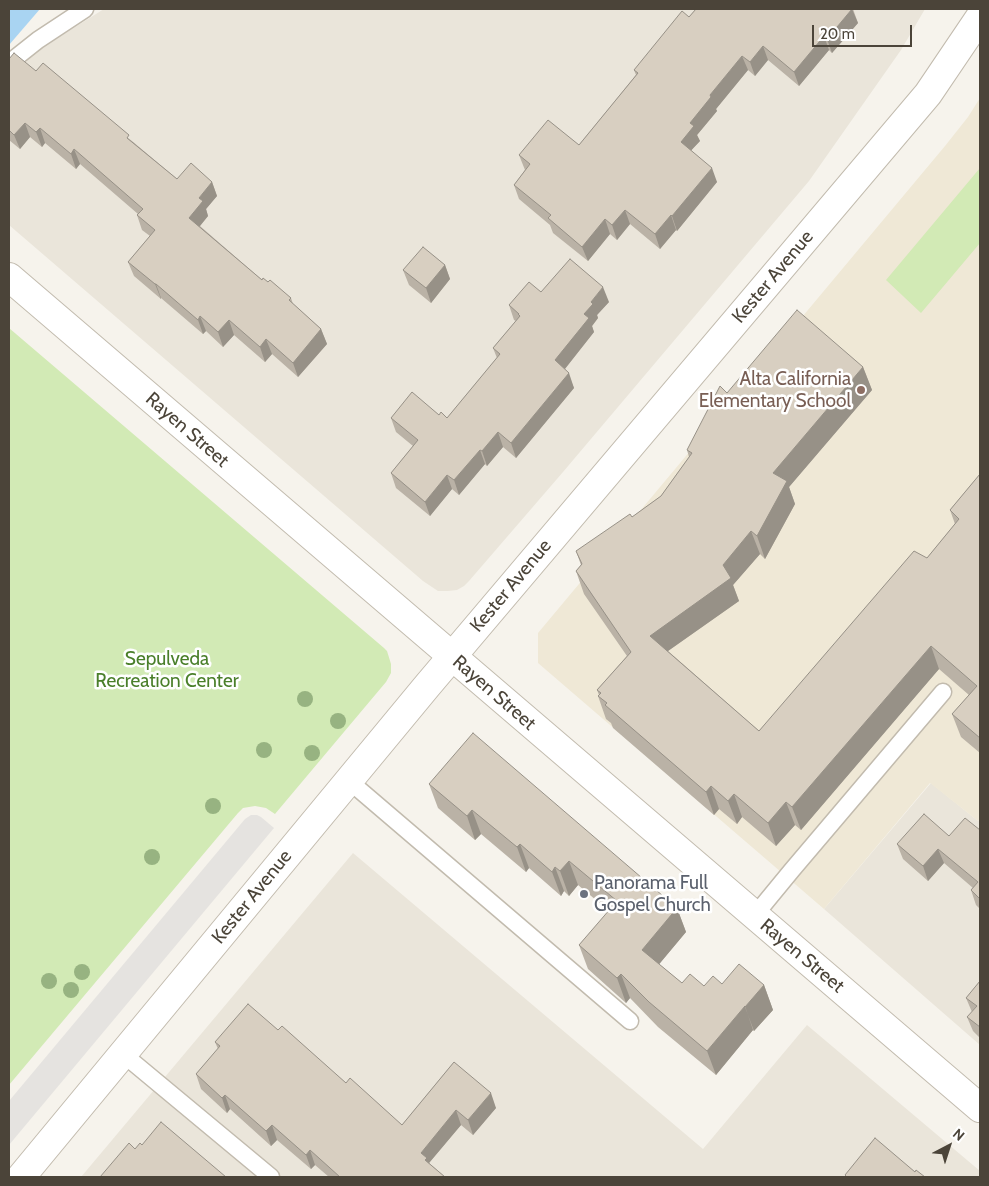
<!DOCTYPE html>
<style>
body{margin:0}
#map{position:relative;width:989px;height:1186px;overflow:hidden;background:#f6f3ec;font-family:Cabin,sans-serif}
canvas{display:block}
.frame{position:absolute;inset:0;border:10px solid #4b4439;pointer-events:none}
.north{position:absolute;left:924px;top:1121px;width:50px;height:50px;-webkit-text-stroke:4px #fff;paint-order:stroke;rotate:40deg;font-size:14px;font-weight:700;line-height:20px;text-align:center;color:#4b4439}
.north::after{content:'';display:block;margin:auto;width:18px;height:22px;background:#4b4439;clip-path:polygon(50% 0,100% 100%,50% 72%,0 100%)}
.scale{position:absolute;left:812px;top:25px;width:100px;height:22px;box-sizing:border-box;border:2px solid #4b4439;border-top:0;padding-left:6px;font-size:15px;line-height:18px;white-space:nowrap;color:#4b4439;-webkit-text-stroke:4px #fff;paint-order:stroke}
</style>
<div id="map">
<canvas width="989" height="1186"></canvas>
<div class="frame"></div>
<div class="north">N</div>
<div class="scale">20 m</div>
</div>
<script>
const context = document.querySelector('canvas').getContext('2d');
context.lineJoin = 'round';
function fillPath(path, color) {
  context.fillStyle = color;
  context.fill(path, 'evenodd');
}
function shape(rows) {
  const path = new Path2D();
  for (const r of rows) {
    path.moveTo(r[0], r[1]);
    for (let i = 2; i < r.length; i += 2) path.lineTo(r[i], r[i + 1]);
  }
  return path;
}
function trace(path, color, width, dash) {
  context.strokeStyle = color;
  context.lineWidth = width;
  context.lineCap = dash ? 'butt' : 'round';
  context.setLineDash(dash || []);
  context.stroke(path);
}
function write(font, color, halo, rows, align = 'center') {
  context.font = font + ' Cabin,sans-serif';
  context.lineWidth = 5;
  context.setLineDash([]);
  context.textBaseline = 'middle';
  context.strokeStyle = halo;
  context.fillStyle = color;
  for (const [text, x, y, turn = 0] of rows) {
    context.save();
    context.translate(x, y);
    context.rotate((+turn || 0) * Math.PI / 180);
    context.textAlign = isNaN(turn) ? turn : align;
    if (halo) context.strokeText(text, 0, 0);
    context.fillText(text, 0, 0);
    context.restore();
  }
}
fillPath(shape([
 [104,9,925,9,901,50,809,181,563,472,469,581,464,586,457,590,448,591,438,591,423,581,9,225,9,81,35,52],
 [931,783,978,821,980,819,980,1045,824,909],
 [353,853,703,1149,807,1025,980,1171,980,1177,81,1177]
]), '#eae5da');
fillPath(shape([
 [980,98,980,819,978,821,930,783,824,909,538,663,538,633,945,146,968,117]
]), '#efe8d6');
fillPath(shape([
 [980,168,980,243,921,313,886,280],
 [9,328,384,648,387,651,391,664,391,673,386,682,275,814,266,808,255,806,243,808,238,813,9,1085]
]), '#d2eab5');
fillPath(shape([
 [251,815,257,815,261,817,274,828,9,1145,9,1101,245,819]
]), '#e5e3e0');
fillPath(shape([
 [9,9,40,9,9,45]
]), '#a9d4f2');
const service = shape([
 [9,63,38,40,85,9],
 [348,780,630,1021],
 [755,915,792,870,943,692],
 [123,1054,271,1177]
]);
const minor = shape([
 [21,1177,427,686,928,94,980,17]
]);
const tertiary = shape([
 [9,277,980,1108]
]);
trace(service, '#c2bbae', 19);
trace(minor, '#c2bbae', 30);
trace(tertiary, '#c2bbae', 30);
trace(service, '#fff', 16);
trace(minor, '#fff', 28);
trace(tertiary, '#fff', 28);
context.fillStyle = '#97b381';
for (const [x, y] of [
 [305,699],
 [338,721],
 [264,750],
 [312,753],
 [213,806],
 [152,857],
 [82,972],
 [49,981],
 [71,990]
]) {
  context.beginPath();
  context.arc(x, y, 8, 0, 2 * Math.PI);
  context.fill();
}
fillPath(shape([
 [696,9,853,9,858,23,832,53,829,50,799,86,768,60,755,76,748,70,716,109,717,111,697,135,700,141,691,150,717,182,677,231,676,230,660,249,630,224,617,240,610,234,588,261,553,233,550,225,519,199,514,185,525,170,519,155,579,145,636,75,634,70,689,17],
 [9,59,36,71,132,141,177,179,212,182,217,196,206,209,208,216,200,226,262,280,268,282,291,298,293,304,321,329,327,344,298,377,272,354,265,362,234,335,223,347,206,331,203,334,161,298,161,299,134,276,128,262,150,236,142,230,137,215,138,214,80,164,76,169,45,143,42,147,30,137,20,149,9,140],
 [445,265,450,279,431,303,409,285,403,270],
 [541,292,609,302,597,315,598,318,592,326,594,332,565,369,574,388,516,458,503,447,487,466,485,464,459,495,452,489,430,516,396,488,391,473,413,446,396,432,391,418,439,415,447,418,497,358,493,348,516,321,514,320,509,305],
 [863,367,872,390,789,487,795,504,765,559,760,554,733,585,739,601,668,651,759,731,927,558,955,524,950,510,980,474,980,753,961,737,952,714,969,695,939,669,801,830,795,825,776,846,742,817,737,824,719,809,714,815,613,728,611,723,606,719,598,696,599,695,597,690,627,656,584,594,576,571,581,565,576,551,632,517,661,496,689,457,687,450,727,393],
 [429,784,677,908,686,932,659,964,682,983,704,986,722,984,764,985,773,1010,754,1031,753,1030,716,1075,658,1027,630,998,626,1003,588,969,579,945,609,911,578,885,569,896,564,891,561,896,529,868,526,872,481,834,475,840,438,808],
 [980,830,980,909,976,905,971,890,973,888,944,863,928,881,903,859,897,844],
 [980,981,980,1038,973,1031,967,1017,972,1012,966,998],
 [278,1030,346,1083,402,1125,454,1062,496,1108,473,1135,461,1125,429,1163,445,1177,329,1177,315,1165,311,1169,277,1140,271,1146,230,1109,227,1113,201,1089,196,1074,218,1049,215,1042]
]), '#bab2a6');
fillPath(shape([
 [852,9,858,23,832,53,827,39],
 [824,36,829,50,799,86,794,72],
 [763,46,768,60,755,76,750,62],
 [742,56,748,70,716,109,717,111,697,135,700,141,686,156,681,142,690,123,710,95],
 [25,123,30,137,20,149,14,135],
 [40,128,45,143,42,147,36,132],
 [74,149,80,164,76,169,71,154],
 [712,168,717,182,677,231,672,216],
 [212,182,217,196,206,209,208,216,195,232,189,218,199,198],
 [625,210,630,224,617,240,612,225],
 [671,215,676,230,660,249,655,234],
 [605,219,610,234,588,261,582,247],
 [445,265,450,279,431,303,426,288],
 [155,284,156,284,161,298,161,299],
 [603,287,609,302,597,315,598,318,592,326,594,332,560,375,555,360,584,314,591,302],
 [200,316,206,331,203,334,198,320],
 [229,320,234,335,223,347,218,332],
 [321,329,327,344,298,377,293,363],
 [266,339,272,354,265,362,260,347],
 [863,367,872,390,789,487,795,504,765,559,757,536,773,473],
 [569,373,574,388,516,458,511,443],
 [498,432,503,447,487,466,482,451],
 [480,450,485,464,459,495,454,480],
 [447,475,452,489,430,516,425,502],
 [751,531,760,554,733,585,739,601,658,658,650,636,723,565],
 [931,646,939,669,801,830,792,807],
 [711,786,719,809,714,815,706,792],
 [734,794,742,817,737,824,728,801],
 [786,802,795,825,776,846,768,823],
 [472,810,481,834,475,840,467,816],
 [520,844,529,868,526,872,517,847],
 [938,849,944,863,928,881,923,866],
 [569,861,578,885,569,896,560,871],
 [555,867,564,891,561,896,552,872],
 [677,908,686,932,651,974,642,950],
 [621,974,630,998,626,1003,617,978],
 [764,985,773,1010,754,1031,745,1007],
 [745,1006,753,1030,716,1075,707,1051],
 [491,1093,496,1108,473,1135,468,1120],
 [225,1095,230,1109,227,1113,222,1098],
 [456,1110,461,1125,429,1163,432,1172,421,1153],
 [272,1125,277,1140,271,1146,266,1131],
 [310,1150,315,1165,311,1169,306,1155]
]), '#979187');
const building = shape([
 [696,9,852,9,827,39,824,36,794,72,763,46,750,62,742,56,710,95,711,97,690,123,694,126,681,142,712,168,672,216,671,215,655,234,625,210,612,225,605,219,582,247,548,218,551,215,514,185,530,164,519,155,548,120,579,145,638,73,634,70,682,11,689,17,696,9],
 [14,53,36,71,43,63,129,135,127,138,177,179,191,163,212,182,199,198,203,201,189,218,262,280,263,278,268,282,270,280,291,298,289,300,321,329,293,363,266,339,260,347,229,320,218,332,200,316,198,320,156,284,155,284,128,262,155,230,137,215,143,209,74,149,71,154,40,128,36,132,25,123,14,135,9,130,9,59,14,53],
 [423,247,445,265,426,288,403,270,423,247],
 [570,259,603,287,591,302,593,304,584,314,589,318,555,360,569,373,511,443,498,432,482,451,480,450,454,480,447,475,425,502,391,473,418,440,391,418,412,392,439,415,441,412,447,418,500,354,493,348,520,316,518,314,519,314,509,305,529,282,541,292,570,259],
 [797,310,863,367,773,473,787,481,757,536,751,531,723,565,731,578,650,636,759,731,914,551,927,558,959,519,950,510,980,474,980,738,952,714,977,686,931,646,792,807,786,802,768,823,734,794,728,801,711,786,706,792,605,705,607,703,598,696,601,693,597,690,631,652,576,571,582,564,576,551,630,514,632,517,661,496,692,453,687,450,720,386,727,393,797,310],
 [473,733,677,908,642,950,682,983,690,974,704,986,713,976,722,984,739,964,764,985,745,1007,745,1006,707,1051,649,1002,621,974,617,978,579,945,617,901,569,861,560,871,555,867,552,872,520,844,517,847,472,810,467,816,429,784,473,733],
 [924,814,949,836,965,818,980,830,980,899,971,890,978,882,938,849,923,866,897,844,924,814],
 [980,981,980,1027,967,1017,977,1006,966,998,980,981],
 [248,1004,278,1030,282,1026,346,1083,350,1078,402,1125,454,1062,491,1093,468,1120,456,1110,421,1153,427,1158,425,1160,445,1177,340,1177,310,1150,306,1155,272,1125,266,1131,225,1095,222,1098,196,1074,220,1046,215,1042,248,1004],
 [161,1122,226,1177,100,1177,129,1143,135,1149,140,1143,142,1145,161,1122],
 [875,1138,915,1172,916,1170,925,1177,847,1177,845,1175,875,1138]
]);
fillPath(building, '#d8cfc1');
trace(building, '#979187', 1);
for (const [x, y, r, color] of [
 [861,390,5,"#8d6e63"],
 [584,894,5,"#6b7280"]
]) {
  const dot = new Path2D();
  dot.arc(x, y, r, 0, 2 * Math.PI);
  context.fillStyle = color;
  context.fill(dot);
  trace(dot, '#fff', 2);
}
write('19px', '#4b4439', '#fff', [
 ["Kester Avenue",773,277,-50],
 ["Rayen Street",187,430,41],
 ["Kester Avenue",511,586,-50],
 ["Rayen Street",494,693,41],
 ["Kester Avenue",252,897,-51],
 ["Rayen Street",802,956,40]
]);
write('19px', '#785e54', '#fff', [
 ["Alta California",851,379],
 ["Elementary School",851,401]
], 'right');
write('19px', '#4a7f2a', '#fff', [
 ["Sepulveda",167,659],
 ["Recreation Center",167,681]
]);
write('19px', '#5b616d', '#fff', [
 ["Panorama Full",594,883],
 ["Gospel Church",594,905]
], 'left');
</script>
